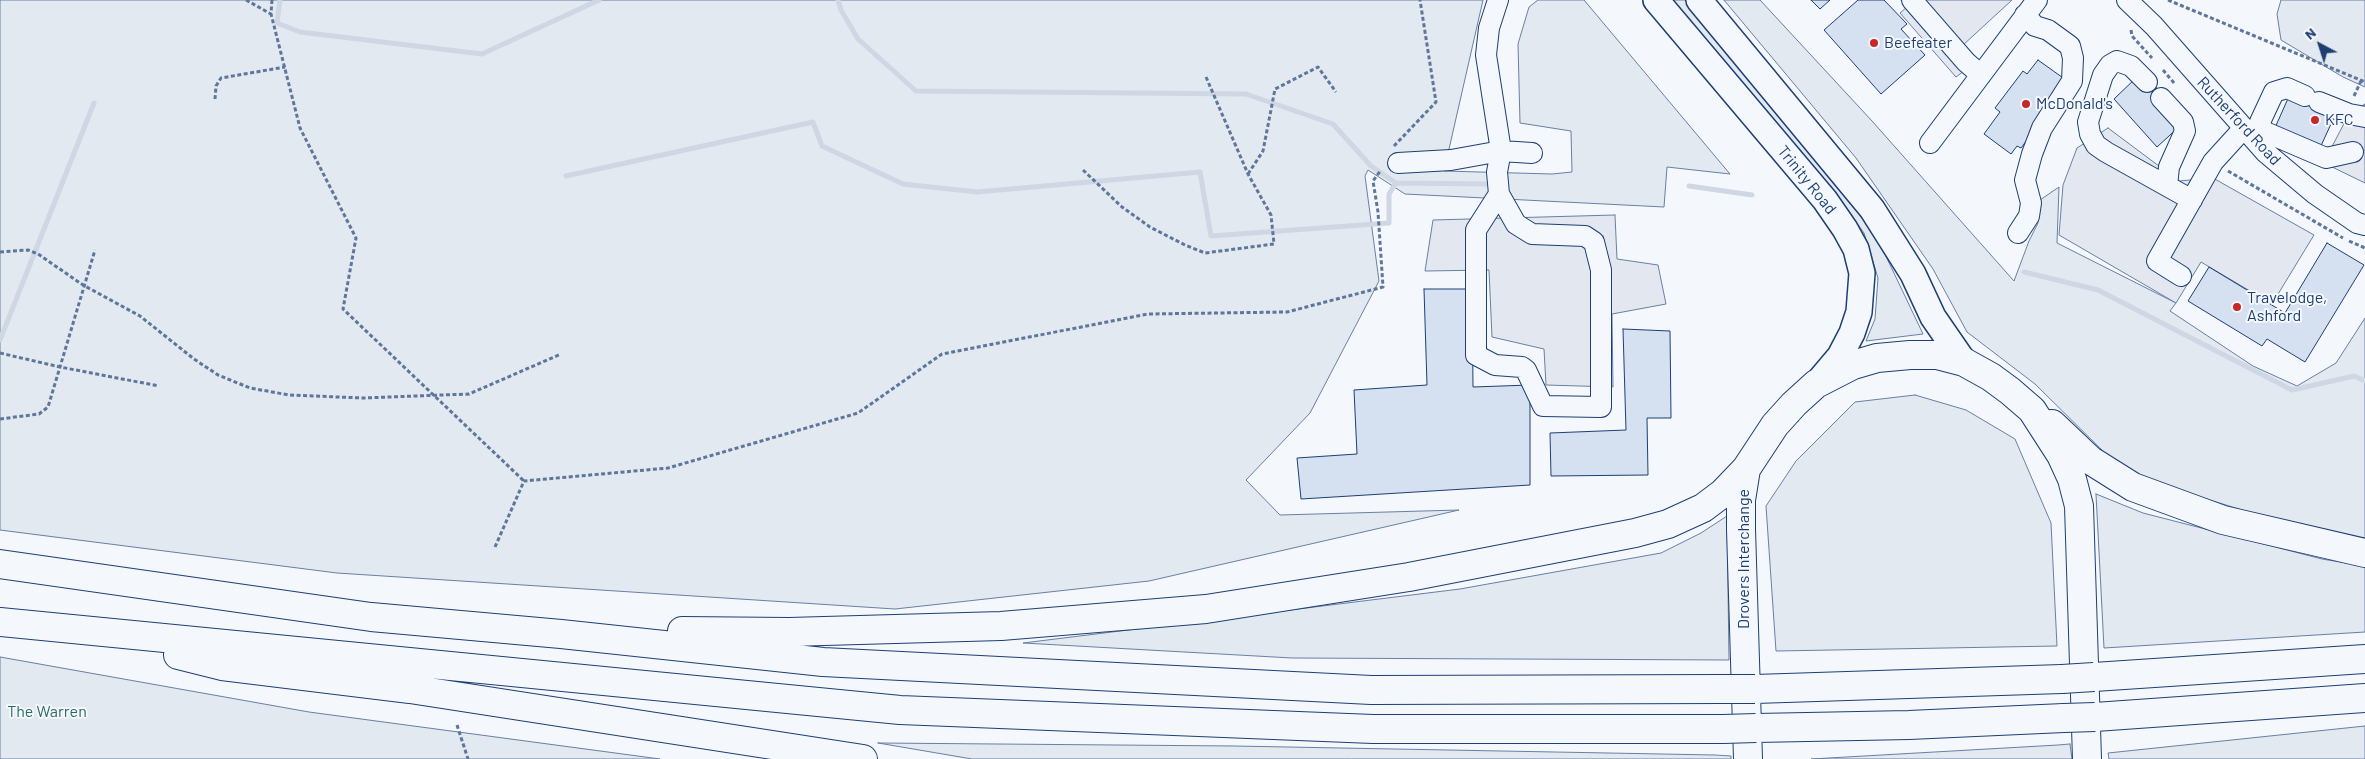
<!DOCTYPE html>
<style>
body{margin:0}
#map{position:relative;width:2365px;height:759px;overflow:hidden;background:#f4f7fb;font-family:Barlow,sans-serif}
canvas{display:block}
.north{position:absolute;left:2295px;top:20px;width:50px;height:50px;-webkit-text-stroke:4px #f4f7fb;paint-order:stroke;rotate:320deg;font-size:14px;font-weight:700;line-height:20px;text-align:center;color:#1d3f73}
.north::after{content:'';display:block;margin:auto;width:18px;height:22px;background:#1d3f73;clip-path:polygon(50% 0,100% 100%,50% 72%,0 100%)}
</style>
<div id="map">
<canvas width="2365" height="759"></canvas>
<div class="north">N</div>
</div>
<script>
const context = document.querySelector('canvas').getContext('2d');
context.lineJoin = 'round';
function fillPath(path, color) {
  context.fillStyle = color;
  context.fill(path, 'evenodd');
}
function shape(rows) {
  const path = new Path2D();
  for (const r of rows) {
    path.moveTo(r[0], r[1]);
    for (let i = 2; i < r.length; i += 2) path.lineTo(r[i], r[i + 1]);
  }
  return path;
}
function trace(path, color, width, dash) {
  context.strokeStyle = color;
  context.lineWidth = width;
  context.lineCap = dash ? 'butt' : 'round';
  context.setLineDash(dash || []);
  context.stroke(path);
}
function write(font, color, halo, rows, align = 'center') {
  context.font = font + ' Barlow,sans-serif';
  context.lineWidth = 4;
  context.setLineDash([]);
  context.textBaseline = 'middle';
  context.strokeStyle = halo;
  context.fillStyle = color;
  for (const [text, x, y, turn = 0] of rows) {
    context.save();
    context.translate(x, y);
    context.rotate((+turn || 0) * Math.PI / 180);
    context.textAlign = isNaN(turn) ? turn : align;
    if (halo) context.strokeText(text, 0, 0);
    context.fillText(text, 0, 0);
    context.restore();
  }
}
const green = shape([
 [0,0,1483,0,1444,171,1552,174,1572,172,1571,131,1520,123,1518,44,1529,7,1538,0,1584,0,1730,174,1667,167,1664,207,1405,194,1368,170,1365,176,1379,281,1310,413,1246,480,1280,515,1459,510,1149,581,895,609,337,573,0,530,0,0],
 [1673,0,1685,0,1847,196,1882,248,1923,334,1866,341,1875,319,1878,278,1864,233,1841,201,1673,0],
 [1724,0,1760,0,1872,121,2014,281,2029,241,2038,223,2040,200,2059,187,2057,243,2176,303,2170,311,2253,366,2297,386,2336,363,2365,318,2365,539,2249,512,2157,484,2110,458,2035,384,1967,332,1933,269,1856,158,1724,0],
 [2281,0,2365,0,2365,87,2343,77,2281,40,2277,14,2281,0],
 [1915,395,1966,410,2015,439,2051,523,2057,646,1776,651,1766,506,1796,461,1855,402,1915,395],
 [2096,494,2143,513,2322,559,2365,566,2365,632,2104,648,2096,494],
 [1727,516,1729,660,1292,658,1023,643,1460,589,1661,553,1701,533,1727,516],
 [0,657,309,712,660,759,0,759,0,657],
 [2365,726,2365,759,2109,759,2108,753,2365,726],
 [878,743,1234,746,1715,755,1731,756,1731,759,972,759,878,743],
 [2070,744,2072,759,1811,759,2058,745,2070,744]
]);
fillPath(green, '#e3e9f0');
trace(green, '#687fa3', 1);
const parking = shape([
 [1901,0,2012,0,1962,46,1964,71,1956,77,1900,13,1907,7,1901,0],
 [2365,104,2365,183,2326,164,2326,158,2349,114,2365,104],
 [2108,128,2179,181,2213,178,2314,235,2272,304,2201,262,2176,303,2059,235,2063,185,2077,148,2108,128],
 [1615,215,1617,259,1658,265,1666,304,1612,314,1613,387,1546,385,1544,349,1492,337,1489,270,1425,271,1433,220,1615,215]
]);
fillPath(parking, '#e3e8f0');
trace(parking, '#687fa3', 1);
trace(shape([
 [280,0,277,23,300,32,482,54,599,0],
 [838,0,841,10,858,39,916,91,1246,94,1333,124,1371,166,1396,183,1493,184],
 [566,176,813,122,822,146,903,184,977,192,1200,172,1211,236,1389,223,1389,194,1396,183],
 [1689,186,1752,195],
 [2024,272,2098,290,2292,390,2354,376,2365,381],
 [0,340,94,103]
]), '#cfd7e4', 5);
const building = shape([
 [1811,0,1830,0,1820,9,1811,0],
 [1858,0,1884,0,1907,24,1901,29,1925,55,1881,94,1824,30,1858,0],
 [2038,60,2066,80,2039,124,2021,148,2017,146,2011,154,1984,134,2000,112,1995,108,2023,71,2027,74,2038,60],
 [2137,77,2149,80,2163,95,2181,125,2157,147,2114,99,2137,77],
 [2308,90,2323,96,2336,113,2320,148,2274,130,2290,94,2308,90],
 [2327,243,2364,265,2305,362,2267,339,2262,346,2188,301,2209,267,2285,313,2327,243],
 [1424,289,1472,289,1473,387,1530,385,1530,485,1301,499,1297,458,1357,454,1354,390,1427,385,1424,289],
 [1623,329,1670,331,1671,418,1647,418,1648,475,1551,476,1550,433,1626,430,1623,329]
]);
fillPath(building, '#d5e0f0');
trace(building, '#1d3f73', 1);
const minor = shape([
 [1498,0,1489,28,1486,55,1501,151,1497,172,1499,194,1516,224,1532,234,1585,236,1594,242,1601,270,1601,407,1543,406,1526,370,1522,367,1495,365,1476,355,1476,230,1499,194],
 [1912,0,1966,62,1981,75],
 [2127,0,2154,26,2265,152,2315,194,2357,223,2365,225],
 [2147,82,2131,66,2117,61,2110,65,2103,75,2088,122,2090,134,2096,145,2106,152,2192,200],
 [2305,96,2287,88,2274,92,2260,122,2263,131,2326,158,2353,152],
 [2161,98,2183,122,2185,131,2169,167,2167,186],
 [2319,102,2349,114,2365,117],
 [1930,143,2037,0],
 [1398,163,1451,160,1501,151,1532,153],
 [2018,233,2029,216,2031,203,2025,180,2032,154,2042,128,2072,81,2073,58,2070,46,2048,30,2035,26,2025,15],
 [2181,276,2157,261,2213,162,2243,129]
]);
const major = shape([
 [1656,0,1825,200,1845,229,1856,249,1862,273,1859,312,1852,333,1840,356,1818,382],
 [1699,0,1872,209,1913,274,1933,317,1964,362]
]);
const highway = shape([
 [2052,424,2090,460,2133,487,2223,520,2365,553],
 [0,564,371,617,561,634,823,662,1371,690,1722,689],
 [0,622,900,710,1373,729,1723,729],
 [682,631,789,632,1001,626,1206,609,1409,577,1635,533,1668,524,1703,508,1723,493,1746,469],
 [178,655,222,666,410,689,863,759],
 [2094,677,2365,659],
 [1755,689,2062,679],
 [2095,717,2365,698],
 [1756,728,1909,725,2064,718],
 [1748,759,1741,529,1741,500,1746,469,1775,425,1794,404,1816,384,1853,365,1877,358,1910,355,1937,355,1964,362,1991,377,2010,391,2032,410,2061,455,2072,479,2079,506,2087,759]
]);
trace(minor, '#1d3f73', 22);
trace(major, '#1d3f73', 28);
trace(highway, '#1d3f73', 30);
trace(shape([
 [246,0,271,14],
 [272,0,271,14,300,128,356,238,343,309,524,481],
 [2168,0,2365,82],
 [2131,30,2132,36,2152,58],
 [2163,70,2175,84],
 [2354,96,2361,81],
 [215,99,216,86,221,78,285,67],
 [1394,146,1436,102,1420,0],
 [1083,170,1122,207,1150,227,1185,245,1205,253,1274,244,1271,215,1248,174,1206,77],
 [2228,171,2343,238],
 [1248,174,1263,151,1275,89,1318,67,1336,92],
 [2349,241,2365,248],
 [0,252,28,250,38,254,83,285,140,316,194,359,218,375,250,388,289,395,363,398,469,394,561,354],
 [0,353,60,367,159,386],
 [0,419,39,414,48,407,95,250],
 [495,547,524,481,668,468,858,413,942,354,1148,314,1287,312,1383,287,1378,212,1373,181,1381,170],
 [457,725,468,759]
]), '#5e769c', 3, [4, 2.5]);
trace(minor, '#f4f7fb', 20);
trace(major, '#f4f7fb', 25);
trace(highway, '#f4f7fb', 28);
const highwayBridge = shape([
 [2062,679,2094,677],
 [1722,689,1755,689],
 [2064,718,2095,717],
 [1723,729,1756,728]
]);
trace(highwayBridge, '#1d3f73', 30, []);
trace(highwayBridge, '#f4f7fb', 28);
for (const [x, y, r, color] of [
 [1874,43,5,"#c62828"],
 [2026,104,5,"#c62828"],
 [2315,120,5,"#c62828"],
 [2237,307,5,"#c62828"]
]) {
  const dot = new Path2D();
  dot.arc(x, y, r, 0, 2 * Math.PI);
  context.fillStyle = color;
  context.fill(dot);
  trace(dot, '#f4f7fb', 2);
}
write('16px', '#1d3f73', '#f4f7fb', [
 ["Beefeater",1884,43],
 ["McDonald's",2036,104],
 ["KFC",2325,120],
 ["Travelodge,",2247,298],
 ["Ashford",2247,316]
], 'left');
write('16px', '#1d3f73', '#f4f7fb', [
 ["Rutherford Road",2239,121,47],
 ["Trinity Road",1807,180,51],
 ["Drovers Interchange",1744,559,-90]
]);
write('16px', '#2c6c60', '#f4f7fb', [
 ["The Warren",47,712]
]);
</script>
